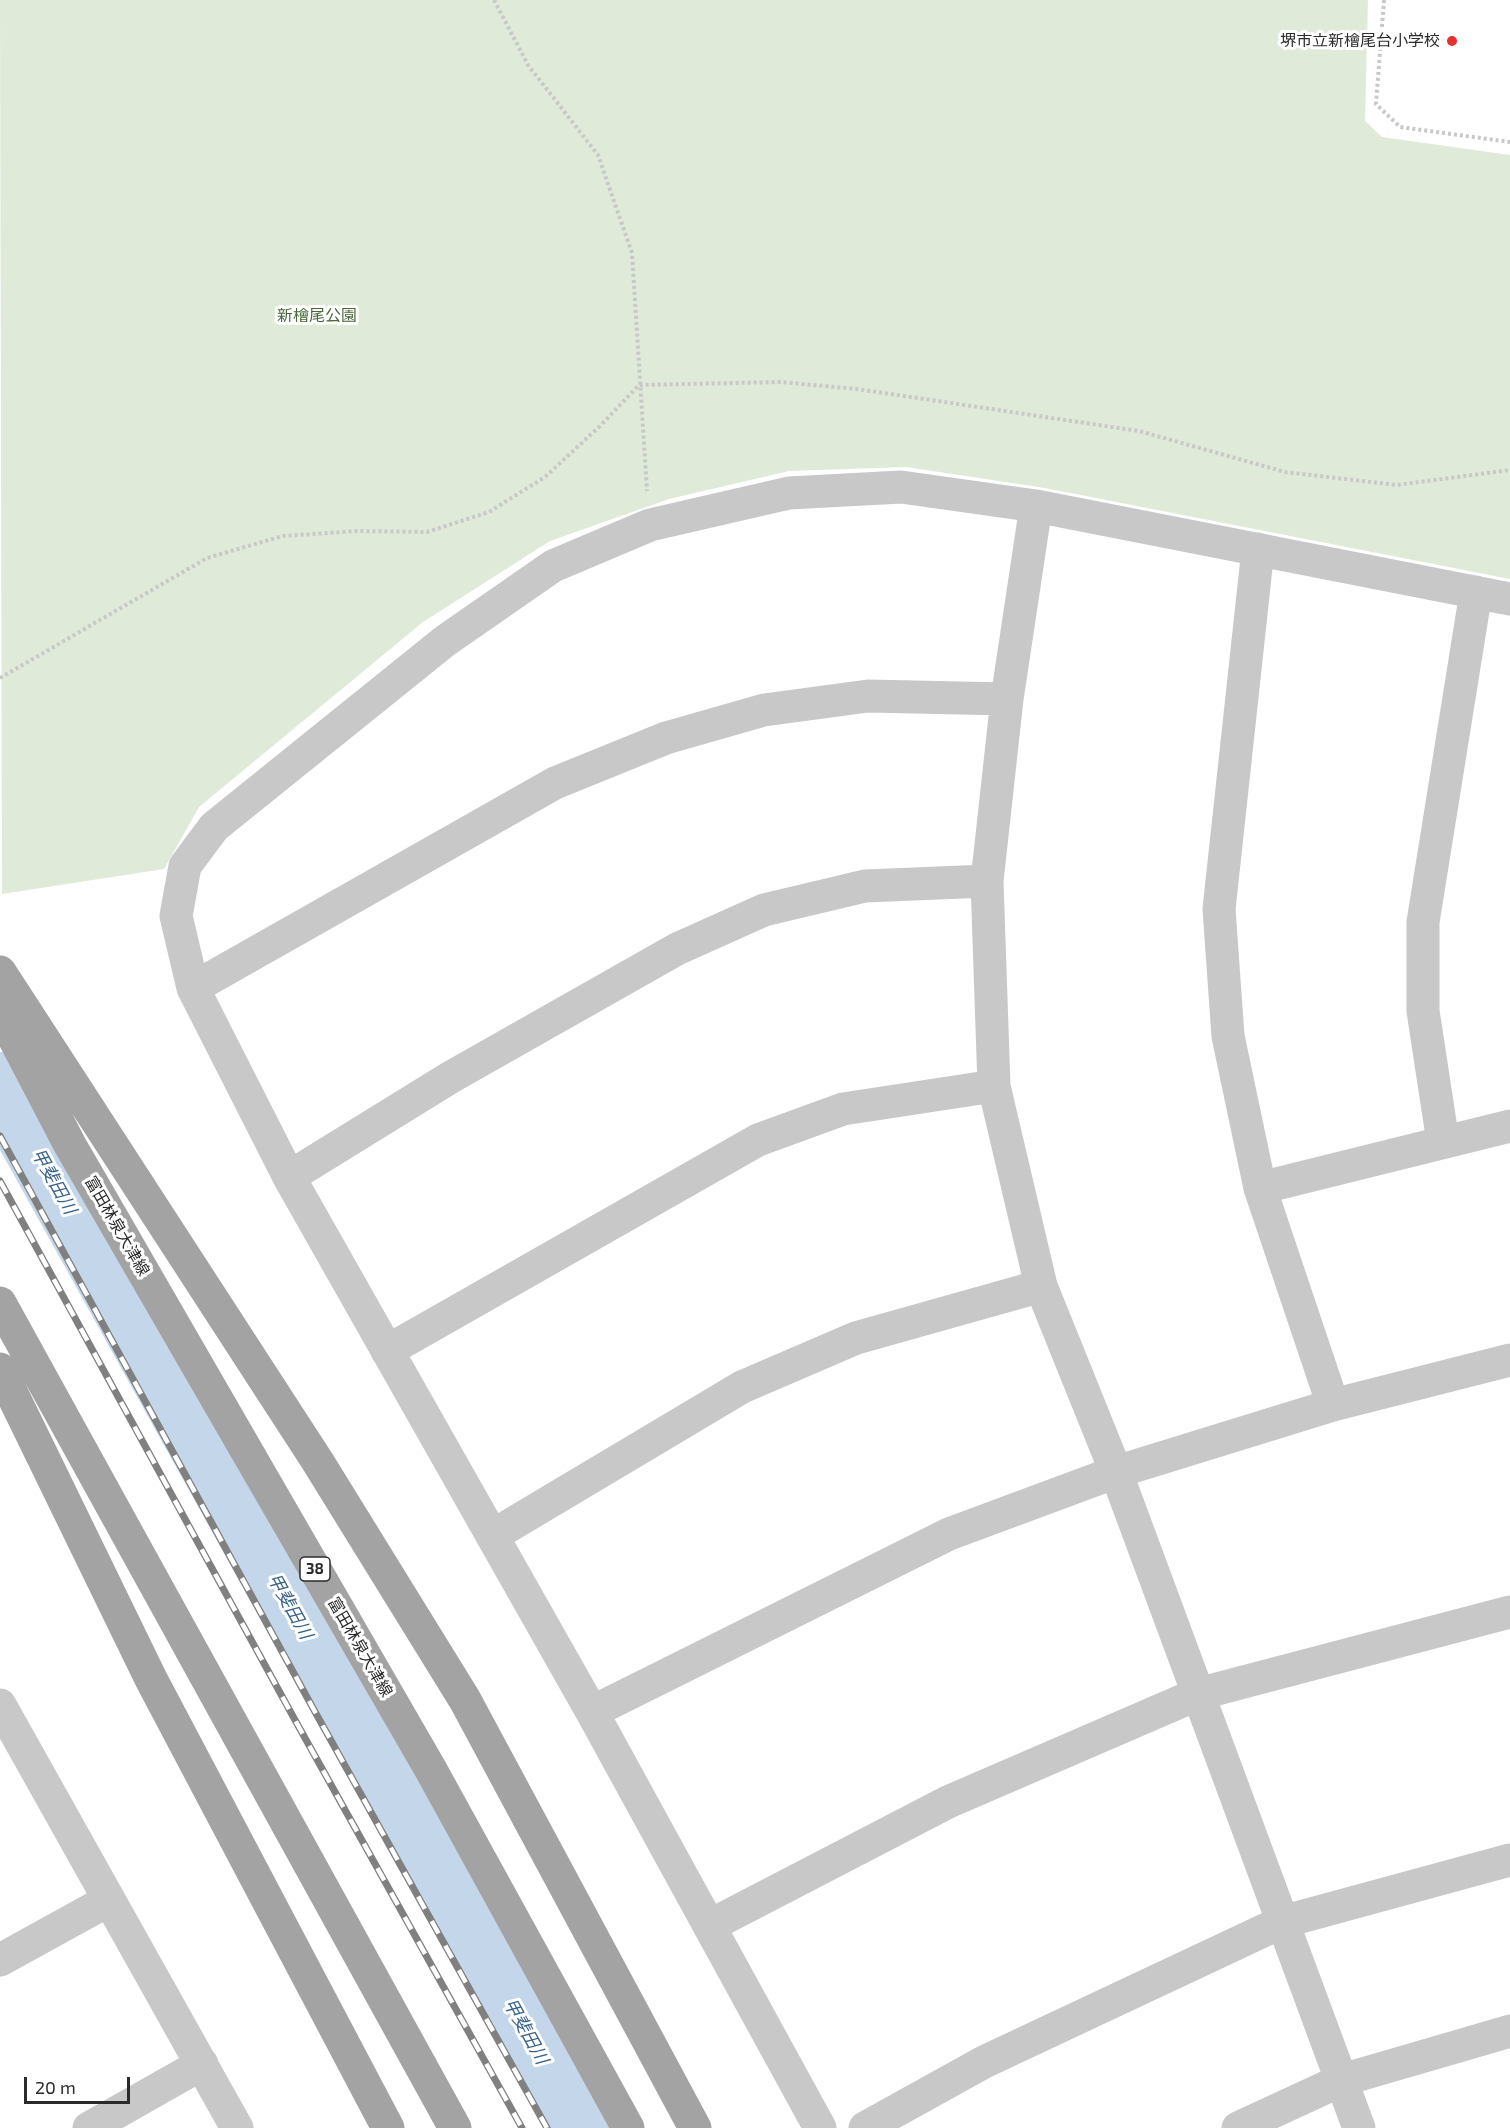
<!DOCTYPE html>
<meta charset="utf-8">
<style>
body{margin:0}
#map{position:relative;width:1510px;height:2128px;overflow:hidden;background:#fff;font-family:"Exo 2",sans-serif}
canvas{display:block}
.scale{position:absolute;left:24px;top:2077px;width:106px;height:27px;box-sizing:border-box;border:3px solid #2b2b2b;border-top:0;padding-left:8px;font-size:18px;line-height:21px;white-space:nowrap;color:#2b2b2b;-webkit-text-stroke:4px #fff;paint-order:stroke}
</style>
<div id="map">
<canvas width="1510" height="2128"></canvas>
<div class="scale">20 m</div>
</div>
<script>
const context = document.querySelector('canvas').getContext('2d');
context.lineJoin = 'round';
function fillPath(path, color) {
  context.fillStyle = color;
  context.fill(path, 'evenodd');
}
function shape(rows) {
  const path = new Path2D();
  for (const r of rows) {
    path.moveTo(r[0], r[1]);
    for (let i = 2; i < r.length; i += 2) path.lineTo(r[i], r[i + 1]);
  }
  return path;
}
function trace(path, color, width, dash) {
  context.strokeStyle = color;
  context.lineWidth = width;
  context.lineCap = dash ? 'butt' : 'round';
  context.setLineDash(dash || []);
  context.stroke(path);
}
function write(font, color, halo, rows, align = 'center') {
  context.font = font + ' "Exo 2","Noto Sans JP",sans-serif';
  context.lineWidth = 6;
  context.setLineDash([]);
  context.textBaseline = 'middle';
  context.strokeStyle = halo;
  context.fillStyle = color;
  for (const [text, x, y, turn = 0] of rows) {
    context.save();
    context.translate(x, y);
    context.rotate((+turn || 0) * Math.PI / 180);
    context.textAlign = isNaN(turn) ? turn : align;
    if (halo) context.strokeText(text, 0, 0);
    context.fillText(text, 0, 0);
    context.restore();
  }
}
fillPath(shape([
 [0,0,1368,0,1365,121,1382,137,1510,155,1510,579,1045,488,906,467,789,471,669,499,550,541,423,622,199,807,164,869,2,894]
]), '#e0ead8');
trace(shape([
 [0,1084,580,2128]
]), '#c4d7ea', 64);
trace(shape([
 [494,0,528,65,598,155,632,253,647,491],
 [1384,0,1376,104,1400,127,1510,142],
 [0,678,207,558,283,536,357,531,427,532,489,512,545,477,600,426,639,385,781,382,857,389,1139,431,1285,472,1397,485,1510,470]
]), '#c8c8c8', 4, [3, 3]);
trace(shape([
 [1036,506,1007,699,987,881,994,1086,1041,1286,1116,1472,1359,2128],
 [1258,549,1219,909,1228,1036,1260,1188,1333,1405],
 [193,988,555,783,666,738,764,710,868,696,1007,699],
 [1443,1142,1423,1011,1423,922,1476,592],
 [289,1177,451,1077,677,949,764,910,865,886,987,881],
 [1260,1188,1510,1126],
 [387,1351,758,1140,843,1109,994,1086],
 [492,1536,742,1387,856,1338,1041,1286],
 [0,1705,237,2128],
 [592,1712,949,1534,1116,1472,1333,1405,1510,1360],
 [711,1925,948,1802,1198,1694,1510,1612],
 [0,1960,109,1900],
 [89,2128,202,2064],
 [820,2128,592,1712,289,1177,193,988,176,916,185,866,214,827,445,641,553,566,650,525,789,493,901,487,1036,506,1510,599],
 [865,2128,984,2062,1282,1922,1510,1860],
 [1238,2128,1342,2080,1510,2031]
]), '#c8c8c8', 33);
trace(shape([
 [0,972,318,1462,465,1700,695,2128],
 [0,1011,70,1145,431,1770,628,2128],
 [0,1303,455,2128],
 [0,1369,151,1679,388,2128]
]), '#a3a3a3', 33);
const rail = shape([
 [0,1136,314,1710,547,2128],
 [0,1181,295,1720,522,2128]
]);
trace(rail, '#808080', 7);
trace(rail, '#fff', 4.5, [14]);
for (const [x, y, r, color] of [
 [1452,41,6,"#e4312c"]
]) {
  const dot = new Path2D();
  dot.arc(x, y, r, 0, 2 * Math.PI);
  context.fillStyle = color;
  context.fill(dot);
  trace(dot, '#fff', 2);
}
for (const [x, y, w] of [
 [315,1569,30]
]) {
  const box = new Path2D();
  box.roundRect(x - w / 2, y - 12, w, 24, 4.5);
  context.fillStyle = '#fff';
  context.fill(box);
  trace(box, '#2b2b2b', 1.5);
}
write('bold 15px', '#2b2b2b', null, [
 ["38",315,1569]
]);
write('16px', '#2b2b2b', '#fff', [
 ["堺市立新檜尾台小学校",1440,41]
], 'right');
write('16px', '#4a663a', '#fff', [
 ["新檜尾公園",317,316]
]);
write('16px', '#2b2b2b', '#fff', [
 ["富田林泉大津線",117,1226,60],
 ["富田林泉大津線",360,1647,60]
]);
write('italic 18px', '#3b648c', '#fff', [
 ["甲斐田川",54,1181,61],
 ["甲斐田川",290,1606,61],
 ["甲斐田川",526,2031,61]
]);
</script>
